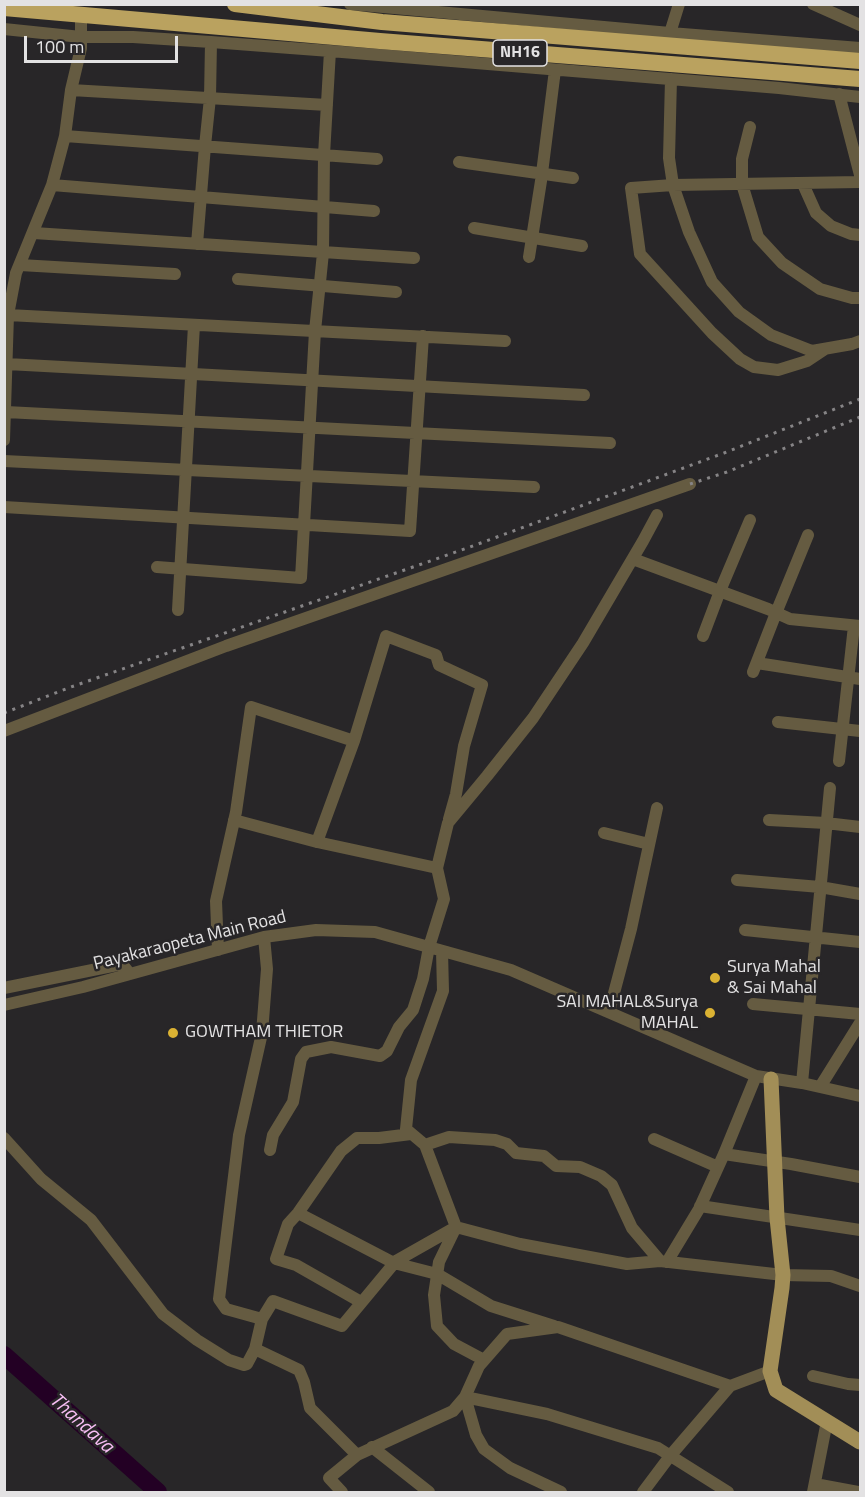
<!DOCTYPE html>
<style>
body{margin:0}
#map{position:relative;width:865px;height:1497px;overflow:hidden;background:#282628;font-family:"Titillium Web",sans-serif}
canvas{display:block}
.frame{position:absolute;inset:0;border:6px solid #e3e2e3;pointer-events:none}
.scale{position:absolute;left:24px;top:36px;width:154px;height:27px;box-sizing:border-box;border:3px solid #e3e2e3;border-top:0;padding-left:8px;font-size:18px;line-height:21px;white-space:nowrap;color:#e3e2e3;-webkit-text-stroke:4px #282628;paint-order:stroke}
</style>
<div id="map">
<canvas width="865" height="1497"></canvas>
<div class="frame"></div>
<div class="scale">100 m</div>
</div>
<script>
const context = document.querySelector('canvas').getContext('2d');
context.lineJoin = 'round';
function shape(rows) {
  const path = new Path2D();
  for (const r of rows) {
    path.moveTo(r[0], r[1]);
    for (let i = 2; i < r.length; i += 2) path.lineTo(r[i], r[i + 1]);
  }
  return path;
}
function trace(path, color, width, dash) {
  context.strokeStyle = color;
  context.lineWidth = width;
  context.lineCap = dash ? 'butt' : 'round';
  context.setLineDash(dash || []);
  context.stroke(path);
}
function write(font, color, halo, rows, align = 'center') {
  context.font = font + ' "Titillium Web",sans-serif';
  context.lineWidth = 5;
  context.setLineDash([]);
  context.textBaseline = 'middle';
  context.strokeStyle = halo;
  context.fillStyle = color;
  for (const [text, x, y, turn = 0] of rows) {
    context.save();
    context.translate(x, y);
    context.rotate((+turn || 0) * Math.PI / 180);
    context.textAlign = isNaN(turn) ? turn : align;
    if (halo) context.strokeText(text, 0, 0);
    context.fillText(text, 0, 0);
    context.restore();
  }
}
trace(shape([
 [4,1355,158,1492]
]), '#230024', 18);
trace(shape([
 [350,4,670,33,860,48],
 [813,4,860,25],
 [4,29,81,37,133,37,211,42,330,51,779,88,860,97],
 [670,33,679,4],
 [671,79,669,158,673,185,860,182],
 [71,90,327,105],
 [839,94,860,175],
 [750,127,742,159,742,184,758,237,782,263,820,289,852,298,860,298],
 [65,136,377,159],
 [459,162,573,178],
 [803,184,816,213,831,226,851,234,860,235],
 [52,185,374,211],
 [474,228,582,246],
 [34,233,414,258],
 [197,244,205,146,210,98,211,42],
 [529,257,541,181,555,70],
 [20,265,175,274],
 [238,279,396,292],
 [8,315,505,341],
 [825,349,807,361,778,370,754,367,740,359,712,333,640,254,631,188,673,185,689,232,712,282,739,312,771,335,812,351,852,344,860,341],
 [7,364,584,395],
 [6,412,610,443],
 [4,440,8,315,16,273,52,185,65,136,71,90,81,48,81,15],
 [4,461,534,487],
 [4,507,410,531,423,336],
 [633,559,768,609,790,619,860,626],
 [157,567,301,578,315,331,323,253,324,155,330,51],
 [178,610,194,325],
 [703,636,720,591,750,520],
 [757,663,860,679],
 [753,672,776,613,808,535],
 [778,722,860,731],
 [4,731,226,646,690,484],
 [839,761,854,626],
 [234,820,317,842,437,868],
 [769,820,826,823,860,827],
 [604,833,649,844],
 [317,842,354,741,386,636,436,655,439,665,482,685,464,746,456,794,449,819],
 [737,880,820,887,860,894],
 [745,930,860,942],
 [264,937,267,969,262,1033,239,1135,219,1299,226,1309,262,1319,273,1301,342,1326,396,1261,456,1227,425,1145,406,1129,411,1080,443,991,442,951],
 [218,950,216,901,236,812,251,707,354,741],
 [4,988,122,964,130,974],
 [753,1004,860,1014],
 [4,1005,83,987,264,937,316,930,375,932,511,970,756,1076,802,1083,860,1096],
 [609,1012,631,929,657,808],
 [802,1083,830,788],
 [820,1087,860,1023],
 [4,1138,41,1179,91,1220,163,1314,197,1340,229,1360,244,1365,247,1364,255,1349],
 [654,1139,718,1167],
 [425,1145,449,1137,495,1140,507,1144,516,1153,544,1156,556,1166,580,1167,601,1176,612,1185,632,1228,660,1261],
 [270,1150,273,1135,293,1102,301,1059,306,1052,331,1047,380,1056,387,1051,399,1027,413,1010,423,979,429,947,444,899,437,868,448,823,487,776,533,718,583,643,643,541,657,515],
 [724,1154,791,1164,860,1177],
 [700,1206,860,1230],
 [298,1213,394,1263,437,1274,491,1306,554,1326],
 [667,1262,699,1209,724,1154,756,1076],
 [361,1302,296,1265,276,1259,288,1224,298,1213,341,1151,357,1138,379,1138,411,1134],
 [262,1319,255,1349,299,1370,304,1382,310,1408,357,1455,453,1411,465,1397,479,1366,507,1334,558,1327,730,1386],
 [484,1360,454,1344,437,1326,434,1295,439,1262,456,1227,520,1244,627,1264,660,1261,783,1275,831,1276,860,1286],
 [813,1376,848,1384,860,1385],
 [465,1397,547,1414,658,1448,728,1492],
 [465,1397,476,1435,484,1449,510,1468,561,1492],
 [372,1447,429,1492],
 [815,1484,858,1492],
 [342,1492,329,1478,357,1455],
 [643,1492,670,1456,730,1386,770,1371],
 [813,1492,827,1421]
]), '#655b41', 12);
trace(shape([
 [771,1079,777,1218,783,1275,782,1288,770,1371,776,1390,860,1442]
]), '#a28e57', 15);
trace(shape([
 [235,4,382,22,860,61],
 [4,8,380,41,860,79]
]), '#baa25f', 16);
trace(shape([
 [690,484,727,472,860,417],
 [4,713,71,687,470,547,724,453,860,399]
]), '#868486', 3, [3, 6]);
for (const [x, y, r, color] of [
 [715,978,6,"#dbb233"],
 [710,1013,6,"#dbb233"],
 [173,1033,6,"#dbb233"]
]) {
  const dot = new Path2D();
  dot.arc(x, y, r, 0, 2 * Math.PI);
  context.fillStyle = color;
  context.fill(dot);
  trace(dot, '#282628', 2);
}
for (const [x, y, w] of [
 [520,53,54]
]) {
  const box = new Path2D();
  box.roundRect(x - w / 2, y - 13, w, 26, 4.5);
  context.fillStyle = '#282628';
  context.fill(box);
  trace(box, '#e3e2e3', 1.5);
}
write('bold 16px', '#e3e2e3', null, [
 ["NH16",520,53]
]);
write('18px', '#e3e2e3', '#282628', [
 ["Payakaraopeta Main Road",190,941,-14]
]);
write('18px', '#e3e2e3', '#282628', [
 ["Surya Mahal",727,968],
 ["& Sai Mahal",727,989],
 ["SAI MAHAL&Surya",698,1003,"right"],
 ["MAHAL",698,1024,"right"],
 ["GOWTHAM THIETOR",185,1033]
], 'left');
write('italic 20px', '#f7bef4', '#282628', [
 ["Thandava",81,1424,42]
]);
</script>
